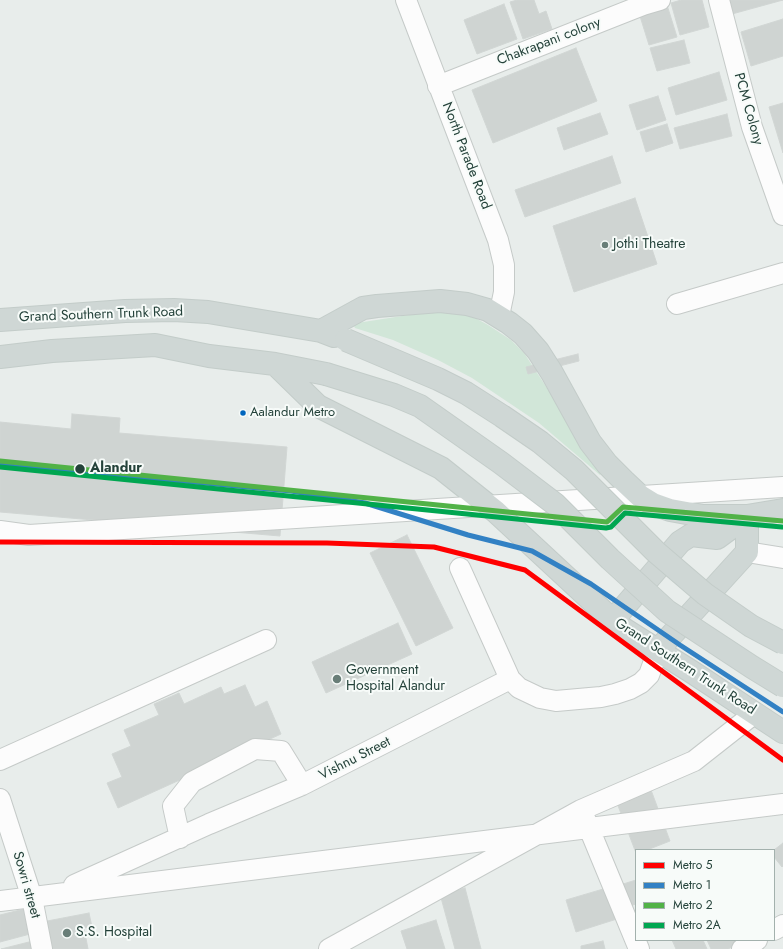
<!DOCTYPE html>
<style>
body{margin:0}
#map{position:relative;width:783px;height:949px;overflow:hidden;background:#e8edeb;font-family:Jost,sans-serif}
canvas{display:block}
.legend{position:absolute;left:635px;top:849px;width:140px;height:92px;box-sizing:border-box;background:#f7fbf9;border:1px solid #a3b1ad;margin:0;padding:5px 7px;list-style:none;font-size:12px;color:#24423a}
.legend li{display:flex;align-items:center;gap:8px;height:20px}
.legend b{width:20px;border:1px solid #a3b1ad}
</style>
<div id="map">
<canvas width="783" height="949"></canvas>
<ul class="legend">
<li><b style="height:5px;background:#f00"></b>Metro 5</li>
<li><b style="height:5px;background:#3281c4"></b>Metro 1</li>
<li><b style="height:5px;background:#51b247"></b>Metro 2</li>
<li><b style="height:5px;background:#00a651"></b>Metro 2A</li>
</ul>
</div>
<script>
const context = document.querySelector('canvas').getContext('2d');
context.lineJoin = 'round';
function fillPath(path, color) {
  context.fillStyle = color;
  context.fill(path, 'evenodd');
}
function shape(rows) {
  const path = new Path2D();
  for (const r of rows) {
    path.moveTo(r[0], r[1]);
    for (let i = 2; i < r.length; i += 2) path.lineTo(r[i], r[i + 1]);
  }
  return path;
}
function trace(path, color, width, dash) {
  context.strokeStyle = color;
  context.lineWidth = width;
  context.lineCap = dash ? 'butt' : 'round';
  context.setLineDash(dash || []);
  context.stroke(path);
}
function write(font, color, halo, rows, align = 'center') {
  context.font = font + ' Jost,sans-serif';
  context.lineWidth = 4;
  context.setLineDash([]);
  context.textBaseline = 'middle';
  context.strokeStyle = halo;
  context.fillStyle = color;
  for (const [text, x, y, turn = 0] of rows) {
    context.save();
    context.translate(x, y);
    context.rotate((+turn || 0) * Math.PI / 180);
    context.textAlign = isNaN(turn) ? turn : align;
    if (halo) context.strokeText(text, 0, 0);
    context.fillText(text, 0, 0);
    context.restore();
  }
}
fillPath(shape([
 [445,310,468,314,488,325,511,340,524,353,602,472,600,475,539,423,472,378,438,360,393,340,355,328,354,326,357,323,402,316]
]), '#d1e6d8');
const building = shape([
 [517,0,534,0,539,14,546,11,552,29,523,39,510,2,517,0],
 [681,0,702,0,709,27,680,35,671,3,681,0],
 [728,0,783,0,732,14,728,0],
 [504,4,517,39,477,54,464,20,504,4],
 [667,5,677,37,649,45,639,13,667,5],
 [783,19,783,56,751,66,741,32,783,19],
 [684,40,690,63,657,71,650,48,684,40],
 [576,48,597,101,493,143,472,90,576,48],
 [719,72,727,100,676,115,668,88,719,72],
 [658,96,666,120,637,130,629,105,658,96],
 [783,103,783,153,769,107,783,103],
 [600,113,608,134,564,150,557,128,600,113],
 [727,114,732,136,680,149,674,128,727,114],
 [667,124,673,143,646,152,640,132,667,124],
 [612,156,621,183,525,217,515,190,612,156],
 [635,198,657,264,574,292,553,226,635,198],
 [578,354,579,361,528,374,526,367,578,354],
 [72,414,120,418,119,433,287,447,280,536,0,512,0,422,71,429,72,414],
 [407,535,453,628,416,646,370,553,407,535],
 [398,623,412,654,326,693,312,662,398,623],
 [245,685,255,707,267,701,281,734,118,808,107,783,122,777,112,754,131,746,124,730,159,715,154,704,179,693,184,704,221,687,224,694,245,685],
 [651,790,670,841,647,850,636,850,636,853,617,803,651,790],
 [783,843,783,866,782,867,774,857,774,850,783,843],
 [636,880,636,904,627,907,620,885,636,880],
 [610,887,620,918,576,932,566,900,610,887],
 [465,888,481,949,455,949,440,894,465,888],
 [24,909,30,934,0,942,0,915,24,909],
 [89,913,92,927,84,928,88,949,47,949,42,922,89,913],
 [436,920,445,949,407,949,401,931,436,920],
 [672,940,703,940,707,949,676,949,672,940],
 [707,940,743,940,744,941,728,949,711,949,707,940],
 [33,941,35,949,1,949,33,941],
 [603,941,605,949,581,949,581,946,603,941]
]);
fillPath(building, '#cfd4d2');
trace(building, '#d1d6d4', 1);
const minor = shape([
 [406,0,498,240,504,265,504,292,499,316],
 [719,0,752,127,783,215],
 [438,86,643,5,660,0],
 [677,304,783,273],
 [0,531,29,535,783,487],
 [747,552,783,558],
 [460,568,510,679],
 [0,760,266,640],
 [0,799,32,898,42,949],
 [584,816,639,949],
 [180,838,173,806,192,782,255,749,281,751,302,785],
 [74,885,209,824,302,785,510,679,519,688,540,698,556,701,601,697,615,694,630,689,641,683,649,675,658,650],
 [0,901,783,804],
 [774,930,783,925],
 [329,949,581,810,694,761,755,713],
 [742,949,757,940]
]);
const major = shape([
 [0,320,125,311,174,310,208,312,321,331,334,336],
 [321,331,363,308,377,306,440,301,467,304,488,310,509,323,523,334,538,351,552,373,590,442,607,464,624,481,640,496,653,504,670,510,703,516,747,516,783,510],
 [0,357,52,351,155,345,209,356,275,364,326,374],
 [275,364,318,406,441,468,495,511,619,626,692,672,783,732],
 [613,620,680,542,691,535,717,538,747,516],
 [658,650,747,552,747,516]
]);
trace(minor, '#c5cac8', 22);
trace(major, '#c3ccc9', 24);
trace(minor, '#fcfcfc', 20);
trace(major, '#cfd7d5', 22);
const majorBridge = shape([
 [346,340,438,379,466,393,502,416,540,442,574,470,656,552,705,594,751,626,783,643],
 [326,374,394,395,420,406,501,463,555,504,610,559,667,611,752,667,783,686]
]);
trace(majorBridge, '#c3ccc9', 24, []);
trace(majorBridge, '#cfd7d5', 22);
trace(shape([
 [0,542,327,543,434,547,525,570,783,760]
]), '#f00', 5);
trace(shape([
 [0,464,291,491,365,503,468,535,532,551,591,584,680,645,783,712]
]), '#3281c4', 5);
trace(shape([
 [0,461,607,522,623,507,783,521]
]), '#51b247', 5);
trace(shape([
 [0,467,606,528,611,527,625,513,782,527]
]), '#00a651', 5);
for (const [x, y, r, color] of [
 [605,245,4,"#697e78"],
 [243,413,3.5,"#0065bd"],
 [80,469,5.5,"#24423a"],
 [337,679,5,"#697e78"],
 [67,933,5,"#697e78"]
]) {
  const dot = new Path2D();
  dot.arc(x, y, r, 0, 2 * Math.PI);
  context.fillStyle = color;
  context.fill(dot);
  trace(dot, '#f7fbf9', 1.5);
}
write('13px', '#24423a', '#f7fbf9', [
 ["Aalandur Metro",250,413]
], 'left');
write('14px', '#24423a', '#f7fbf9', [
 ["Chakrapani colony",549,42,-21],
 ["PCM Colony",748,109,74],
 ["North Parade Road",466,156,69],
 ["Grand Southern Trunk Road",101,315,-2],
 ["Grand Southern Trunk Road",685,667,33],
 ["Vishnu Street",355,759,-27],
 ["Sowri street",26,885,74]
]);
write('14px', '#24423a', '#f7fbf9', [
 ["Jothi Theatre",613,245],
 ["Government",346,671],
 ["Hospital Alandur",346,687],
 ["S.S. Hospital",76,933]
], 'left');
write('bold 14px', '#24423a', '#f7fbf9', [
 ["Alandur",90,469]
], 'left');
</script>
